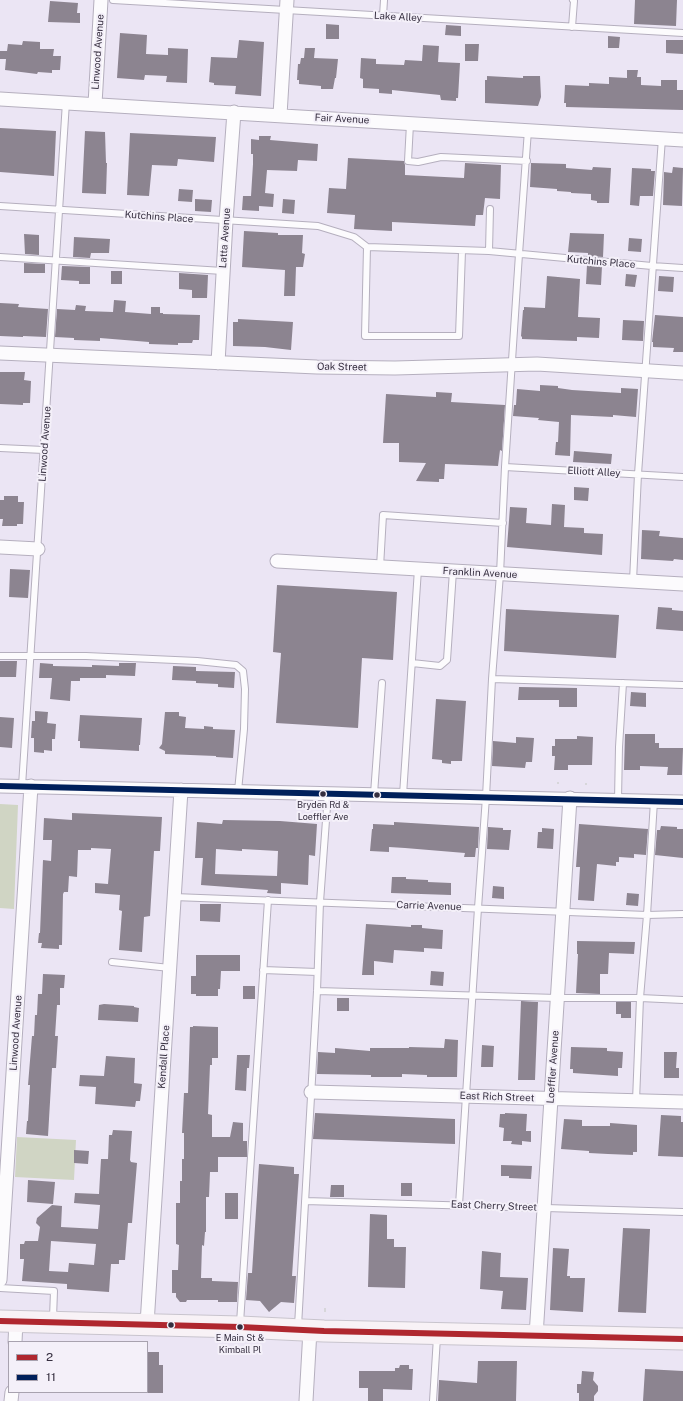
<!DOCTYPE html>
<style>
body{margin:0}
#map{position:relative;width:683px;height:1401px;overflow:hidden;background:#ebe5f4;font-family:"Public Sans",sans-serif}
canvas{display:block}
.legend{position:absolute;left:8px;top:1341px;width:140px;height:52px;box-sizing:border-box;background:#f4f0f9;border:1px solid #a8a2af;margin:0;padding:5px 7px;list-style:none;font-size:12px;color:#352e3f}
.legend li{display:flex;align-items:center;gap:8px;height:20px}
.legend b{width:20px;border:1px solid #a8a2af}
</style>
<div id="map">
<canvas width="683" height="1401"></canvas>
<ul class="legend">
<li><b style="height:5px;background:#af272f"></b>2</li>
<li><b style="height:5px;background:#00205b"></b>11</li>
</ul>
</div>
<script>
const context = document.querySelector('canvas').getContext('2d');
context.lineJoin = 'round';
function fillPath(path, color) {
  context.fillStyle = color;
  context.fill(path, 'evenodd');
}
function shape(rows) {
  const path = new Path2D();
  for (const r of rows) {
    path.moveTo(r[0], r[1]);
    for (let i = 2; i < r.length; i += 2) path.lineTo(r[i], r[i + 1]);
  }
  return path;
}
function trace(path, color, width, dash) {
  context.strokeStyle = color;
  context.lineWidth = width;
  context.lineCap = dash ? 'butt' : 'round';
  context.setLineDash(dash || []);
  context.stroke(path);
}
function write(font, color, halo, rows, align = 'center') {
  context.font = font + ' "Public Sans",sans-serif';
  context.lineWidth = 4;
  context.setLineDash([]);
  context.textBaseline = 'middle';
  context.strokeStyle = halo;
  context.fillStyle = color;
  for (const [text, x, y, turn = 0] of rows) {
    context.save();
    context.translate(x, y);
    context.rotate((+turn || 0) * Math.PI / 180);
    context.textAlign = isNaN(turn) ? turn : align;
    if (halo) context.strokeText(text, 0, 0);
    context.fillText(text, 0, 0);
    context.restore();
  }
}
fillPath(shape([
 [0,804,18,805,14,909,0,908],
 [17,1137,76,1140,74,1180,15,1177]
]), '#d0d5c4');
fillPath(shape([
 [635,0,677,0,676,26,634,24],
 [50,1,78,3,77,13,80,13,80,23,48,22],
 [326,24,339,25,339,39,326,39],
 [446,25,461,26,461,36,445,35],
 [120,33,147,35,146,54,168,55,168,48,188,49,187,83,166,82,167,76,145,75,144,80,117,78],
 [608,36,620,37,619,48,608,48],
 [239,40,264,42,261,96,235,94,236,86,214,85,214,83,209,82,211,57,237,58],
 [666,40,683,40,683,54,666,53],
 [23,41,40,42,40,49,54,49,53,56,61,56,60,70,52,70,52,73,38,72,37,74,5,70,6,59,0,59,0,51,7,51,8,44,22,45],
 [465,44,479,44,478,61,465,61],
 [423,45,439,46,438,62,460,63,458,98,456,98,456,101,441,100,440,95,392,90,392,94,379,93,379,89,363,88,363,79,360,78,361,58,376,59,376,64,404,65,405,60,422,61],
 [305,48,315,48,314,58,338,59,336,78,335,78,333,89,321,89,321,86,299,84,299,80,297,80,298,64,300,64,301,58,304,58],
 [627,70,638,70,637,77,641,77,641,85,661,86,661,80,677,80,677,90,683,90,683,110,566,107,566,103,564,103,565,85,589,86,589,83,609,84,609,77,627,78],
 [487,76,523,78,523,76,540,76,541,97,538,106,485,103,485,80,487,80],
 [0,128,56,131,54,176,0,172],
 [85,131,105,132,106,163,107,163,106,194,82,193],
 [130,133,216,137,214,162,178,159,177,166,152,165,149,196,127,195],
 [259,136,271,136,270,140,318,144,317,161,298,160,297,171,267,170,265,193,274,194,273,207,259,206,259,211,242,210,243,196,251,196,253,164,253,154,251,154,251,139,259,140],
 [348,158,404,161,405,165,405,175,464,178,465,163,501,165,500,199,485,198,483,215,476,215,475,226,392,222,392,231,354,229,355,215,327,213,329,188,346,189],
 [531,163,566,164,566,168,592,170,593,167,611,168,609,203,597,203,597,201,591,200,591,194,571,193,571,192,557,191,557,189,530,187],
 [673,167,683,168,682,206,663,205,664,172,672,173],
 [632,168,651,169,651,171,655,171,653,196,640,196,639,206,630,205],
 [179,189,193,190,192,202,178,201],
 [195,199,212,200,211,212,195,211],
 [283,199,295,200,294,214,282,213],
 [244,231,278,233,278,235,303,235,302,253,305,254,303,267,296,267,295,296,284,296,285,270,242,267],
 [570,233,604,234,603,257,588,256,588,253,568,252],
 [24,234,39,235,39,255,25,254],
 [74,237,110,239,109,253,91,253,90,258,73,257],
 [629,238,642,239,641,252,628,251],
 [24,263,45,264,45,273,24,273],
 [587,265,602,266,601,285,586,284],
 [62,266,90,267,90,284,79,284,79,281,61,280],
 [111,271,122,271,122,284,111,284],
 [179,273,208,275,207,298,192,298,192,290,179,289],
 [626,274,637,275,635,287,625,286],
 [547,276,580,279,578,317,600,318,599,338,577,337,577,341,522,339,522,337,521,336,523,310,524,310,524,307,545,308],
 [659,276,674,277,673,292,658,291],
 [114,300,126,301,125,312,151,314,151,307,160,307,160,313,163,313,163,314,200,315,199,340,193,340,192,343,178,343,178,345,149,344,149,342,100,338,100,341,74,340,74,338,55,337,57,309,75,310,76,305,86,306,85,311,113,312],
 [0,303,19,304,18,307,48,309,46,337,23,336,23,337,0,336],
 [655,315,683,317,683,352,673,352,674,348,653,347,653,342,652,342],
 [238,319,293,322,291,350,265,347,233,346,233,322,238,322],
 [623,320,644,321,643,341,622,340],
 [0,372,25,372,24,380,31,381,30,403,23,403,23,405,0,404],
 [540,385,558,386,558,388,572,390,621,393,621,388,638,389,636,417,613,415,613,417,571,415,570,456,555,455,556,442,558,442,559,422,538,420,539,418,513,416,514,405,516,405,517,389,540,391],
 [436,392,452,393,451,402,505,405,502,451,500,450,498,466,445,464,444,479,439,479,439,482,416,481,426,463,399,462,399,443,383,443,386,394,436,397],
 [574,451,612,454,611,464,573,462],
 [574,487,589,488,588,501,574,500],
 [4,496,18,496,18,502,24,502,23,524,17,524,17,526,2,526,3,519,0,519,0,500,4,500],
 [552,504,565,505,564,527,584,528,584,533,603,534,602,555,507,547,510,507,527,508,526,523,551,525],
 [642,530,660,531,659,536,683,538,683,560,674,559,673,561,641,559],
 [10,569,30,570,28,598,9,597],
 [277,585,397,592,393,660,362,658,358,728,276,723,281,653,273,652],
 [658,607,672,608,672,610,683,611,683,631,656,629],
 [506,609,619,615,616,658,504,651],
 [0,661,17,661,16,677,0,677],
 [40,663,53,664,53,666,92,667,92,665,119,666,119,663,136,663,135,676,106,675,106,678,80,678,80,681,71,681,70,701,50,699,52,678,39,678],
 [173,666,196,667,196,671,235,672,234,688,218,687,218,684,196,683,196,681,172,680],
 [519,687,577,688,577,707,559,707,559,700,518,700],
 [631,692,646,693,646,707,630,706],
 [436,699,466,701,462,761,451,761,451,764,442,763,442,760,432,759],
 [35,711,48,712,47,723,56,724,55,739,52,739,52,751,44,750,44,753,34,752,34,738,31,738,32,721,35,721],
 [165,712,179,712,179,716,186,717,185,728,204,729,204,726,213,727,213,729,235,730,233,758,216,757,216,756,165,754,165,751,159,748,162,744],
 [80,715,142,718,140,745,139,745,139,751,80,748,80,741,78,741],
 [0,717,14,718,12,748,0,747],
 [625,734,655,734,655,743,659,743,659,748,683,748,682,775,667,775,668,767,640,766,640,770,624,770],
 [577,736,593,737,592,765,568,765,568,770,554,770,555,756,552,756,552,746,555,746,555,739,577,739],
 [516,737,534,738,532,762,526,762,525,768,492,766,493,741,516,743],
 [72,813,162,817,160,851,154,851,150,916,144,917,142,952,119,950,122,911,119,910,120,895,95,893,95,883,108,884,111,849,91,848,91,850,78,850,77,877,69,876,68,892,64,892,63,894,62,945,59,945,59,949,41,948,42,943,38,943,39,933,40,933,43,860,51,861,52,840,43,840,44,818,72,820],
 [223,820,280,821,317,824,315,856,309,855,308,885,281,883,281,894,267,893,268,890,201,885,203,858,195,858,197,822,222,824],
 [216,849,242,851,242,849,278,851,277,876,215,874],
 [394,822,479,827,478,848,476,848,475,857,464,857,465,853,405,848,389,847,389,852,370,851,372,829,373,829,373,824,394,825],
 [579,824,648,829,646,855,634,854,634,858,619,857,619,862,616,862,616,866,597,864,594,901,578,900,580,867,576,867],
 [661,826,677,827,677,829,683,829,683,858,655,855,657,830,660,830],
 [488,827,503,828,503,830,511,830,509,850,487,849],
 [542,828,554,829,553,849,537,848,538,832,542,832],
 [392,877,406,877,406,879,428,880,428,882,451,883,451,895,391,893],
 [493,886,504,887,504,899,492,898],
 [627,893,639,894,638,906,626,905],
 [200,904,221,904,220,922,200,921],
 [366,924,411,927,411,925,422,925,422,928,443,930,442,949,424,948,424,952,394,950,393,963,374,961,374,975,362,975],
 [577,941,635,942,634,954,609,953,608,974,600,974,600,994,576,993,578,954,577,954],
 [196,955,240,955,240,971,221,971,220,989,218,989,218,996,196,996,196,994,191,994,191,976,196,976],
 [431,971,444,972,443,986,430,985],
 [43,974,65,975,64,988,60,988,60,1005,57,1005,55,1036,58,1036,56,1068,52,1068,48,1136,26,1134,27,1121,28,1121,30,1085,28,1085,32,1036,34,1036,35,1015,37,1015,38,994,42,994],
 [243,986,255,986,255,999,243,999],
 [337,998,349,998,349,1011,337,1011],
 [521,1001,538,1002,535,1080,518,1080],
 [616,1002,631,1002,631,1018,621,1018,621,1014,616,1014],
 [104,1004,134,1006,134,1007,139,1008,138,1022,98,1020,99,1005],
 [193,1026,218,1027,218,1058,212,1058,212,1065,210,1065,208,1114,212,1115,212,1137,230,1137,233,1122,243,1123,243,1141,247,1141,247,1157,218,1157,218,1172,210,1172,209,1197,206,1197,206,1232,205,1232,204,1246,202,1245,201,1278,212,1278,212,1281,238,1282,237,1302,218,1302,218,1300,187,1300,186,1302,180,1302,176,1297,176,1293,172,1293,172,1270,178,1270,179,1245,176,1244,176,1203,180,1203,180,1181,182,1181,182,1159,184,1159,184,1133,182,1133,184,1093,188,1093,190,1027,193,1027],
 [445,1039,458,1040,457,1077,427,1077,427,1075,402,1074,402,1077,371,1077,371,1075,317,1074,318,1052,335,1053,335,1048,370,1051,370,1048,409,1048,409,1047,444,1048],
 [482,1045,494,1046,493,1067,481,1067],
 [571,1047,607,1048,607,1051,623,1052,622,1068,618,1068,618,1076,573,1073,573,1069,570,1069],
 [664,1052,677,1052,676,1068,679,1068,679,1078,664,1078],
 [237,1055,250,1055,249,1068,247,1068,246,1091,235,1090],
 [106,1056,135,1058,134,1083,142,1084,140,1101,136,1101,135,1107,95,1104,96,1087,79,1086,80,1075,104,1076],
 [315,1113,455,1119,455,1144,313,1139],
 [505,1113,527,1114,526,1131,531,1131,531,1142,522,1141,522,1145,511,1144,512,1141,503,1141,504,1128,499,1127,500,1114,505,1114],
 [661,1115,681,1116,681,1122,683,1122,683,1157,658,1156],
 [564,1119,582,1120,582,1126,610,1126,610,1123,637,1125,637,1152,633,1152,633,1155,608,1154,589,1153,589,1151,561,1149],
 [113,1130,132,1131,130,1160,131,1162,137,1163,132,1223,128,1223,125,1260,119,1260,119,1264,111,1264,109,1292,67,1289,67,1284,22,1281,24,1259,20,1259,20,1244,24,1244,25,1241,38,1241,40,1227,36,1223,37,1218,52,1205,62,1206,61,1227,98,1229,100,1205,74,1203,75,1193,99,1194,101,1159,108,1159,109,1135,112,1135],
 [51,1241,96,1244,94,1265,69,1263,68,1272,49,1271],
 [74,1150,89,1151,88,1164,74,1163],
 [259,1164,294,1167,294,1174,299,1174,292,1276,296,1276,294,1303,281,1302,269,1312,260,1301,246,1300,248,1273,252,1273],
 [501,1165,532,1166,531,1179,509,1178,509,1176,501,1176],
 [28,1180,55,1182,53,1204,27,1202],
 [401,1183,412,1183,412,1196,401,1196],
 [331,1185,344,1185,344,1197,330,1197],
 [225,1193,238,1193,238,1219,225,1219],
 [370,1214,387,1215,387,1239,394,1239,394,1247,406,1247,405,1288,368,1287],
 [623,1228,650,1229,646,1313,618,1312],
 [553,1248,569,1249,567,1276,570,1276,570,1278,585,1278,583,1312,550,1310],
 [482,1251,501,1253,500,1277,528,1278,526,1310,501,1309,503,1291,480,1289],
 [147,1352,159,1352,159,1365,163,1365,163,1393,147,1393],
 [478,1361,517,1361,516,1401,438,1401,439,1380,477,1383],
 [400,1365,409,1365,409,1369,413,1369,412,1390,383,1389,383,1401,368,1401,368,1388,359,1388,359,1371,395,1371,395,1368,399,1368],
 [645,1369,683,1371,683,1401,643,1401],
 [582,1371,594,1372,593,1380,598,1386,598,1391,594,1396,594,1401,579,1401,579,1393,577,1393,577,1384,581,1384]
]), '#8c8490');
const lane = shape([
 [113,0,683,33],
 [383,16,384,0],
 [572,27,574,1,573,0],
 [410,124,408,161,418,162,441,157,527,161],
 [0,206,318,226,354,237,367,247,489,251,652,266,683,268],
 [367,247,365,336,459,336,462,251],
 [489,251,490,209],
 [0,257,223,271],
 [0,448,44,450],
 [505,467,683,477],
 [380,567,383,515,503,523],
 [633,581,638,474,662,138],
 [0,656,86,656,197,661,236,665,243,671,245,689,244,729,238,791],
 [412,663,440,666,447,660,453,571],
 [492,679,683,685],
 [22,786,66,102],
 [374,794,382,683],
 [403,795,418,569],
 [618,800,619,747,623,683],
 [174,897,647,915,683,914],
 [112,962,170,968],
 [263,970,317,972],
 [317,991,557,998,640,998,683,1000],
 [636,1101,640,998,647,915,654,801],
 [305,1201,683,1212],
 [459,1205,478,908,486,797,492,679,500,574,505,467,519,254,528,130],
 [0,1288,54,1291,53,1318],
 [240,1323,268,900],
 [298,1326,317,991,320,902,328,793],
 [433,1401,437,1337]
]);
const street = shape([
 [0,99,683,140],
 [95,104,101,0],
 [280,115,287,0],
 [0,353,317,367,395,368,537,364,683,373],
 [218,363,226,221,234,112],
 [0,547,38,549],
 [277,561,683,584],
 [0,786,683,802],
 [311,1092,683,1102],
 [0,1280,31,786],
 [147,1324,181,790],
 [536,1336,570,798],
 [15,1342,16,1321],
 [11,1401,12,1392],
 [306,1401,310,1330]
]);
const primary = shape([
 [0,1321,240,1327,324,1331,683,1339]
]);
trace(lane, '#b5afbe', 8);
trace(street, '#b5afbe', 15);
trace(primary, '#c8c4cd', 23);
trace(shape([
 [586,783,586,785],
 [558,784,558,782],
 [325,1308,325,1313]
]), '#d7d6da', 2, [4, 2]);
trace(lane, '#fcfbfd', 6);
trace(street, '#fcfbfd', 13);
trace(primary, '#f8f2f6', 21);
trace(shape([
 [0,1321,240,1327,324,1331,683,1339]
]), '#af272f', 6);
trace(shape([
 [0,786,683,802]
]), '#00205b', 6);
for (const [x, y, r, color] of [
 [323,794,3.5,"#352e3f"],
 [377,795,3.5,"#352e3f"],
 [171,1325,3.5,"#352e3f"],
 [240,1327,3.5,"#352e3f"]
]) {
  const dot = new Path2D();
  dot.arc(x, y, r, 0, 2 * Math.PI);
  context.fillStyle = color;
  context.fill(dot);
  trace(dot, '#f4f0f9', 1.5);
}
write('9px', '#352e3f', '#f4f0f9', [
 ["Bryden Rd &",323,805],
 ["Loeffler Ave",323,817],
 ["E Main St &",240,1338],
 ["Kimball Pl",240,1350]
]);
write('10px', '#352e3f', '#f4f0f9', [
 ["Lake Alley",398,17,3],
 ["Linwood Avenue",98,52,-86],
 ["Fair Avenue",342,119,3],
 ["Kutchins Place",159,217,4],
 ["Latta Avenue",225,238,-86],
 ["Kutchins Place",601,262,5],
 ["Oak Street",342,367,1],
 ["Linwood Avenue",45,444,-86],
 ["Elliott Alley",594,472,3],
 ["Franklin Avenue",480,573,3],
 ["Carrie Avenue",429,906,2],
 ["Linwood Avenue",16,1033,-86],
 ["Kendall Place",164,1057,-86],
 ["Loeffler Avenue",553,1067,-86],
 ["East Rich Street",497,1097,2],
 ["East Cherry Street",494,1206,2]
]);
</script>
